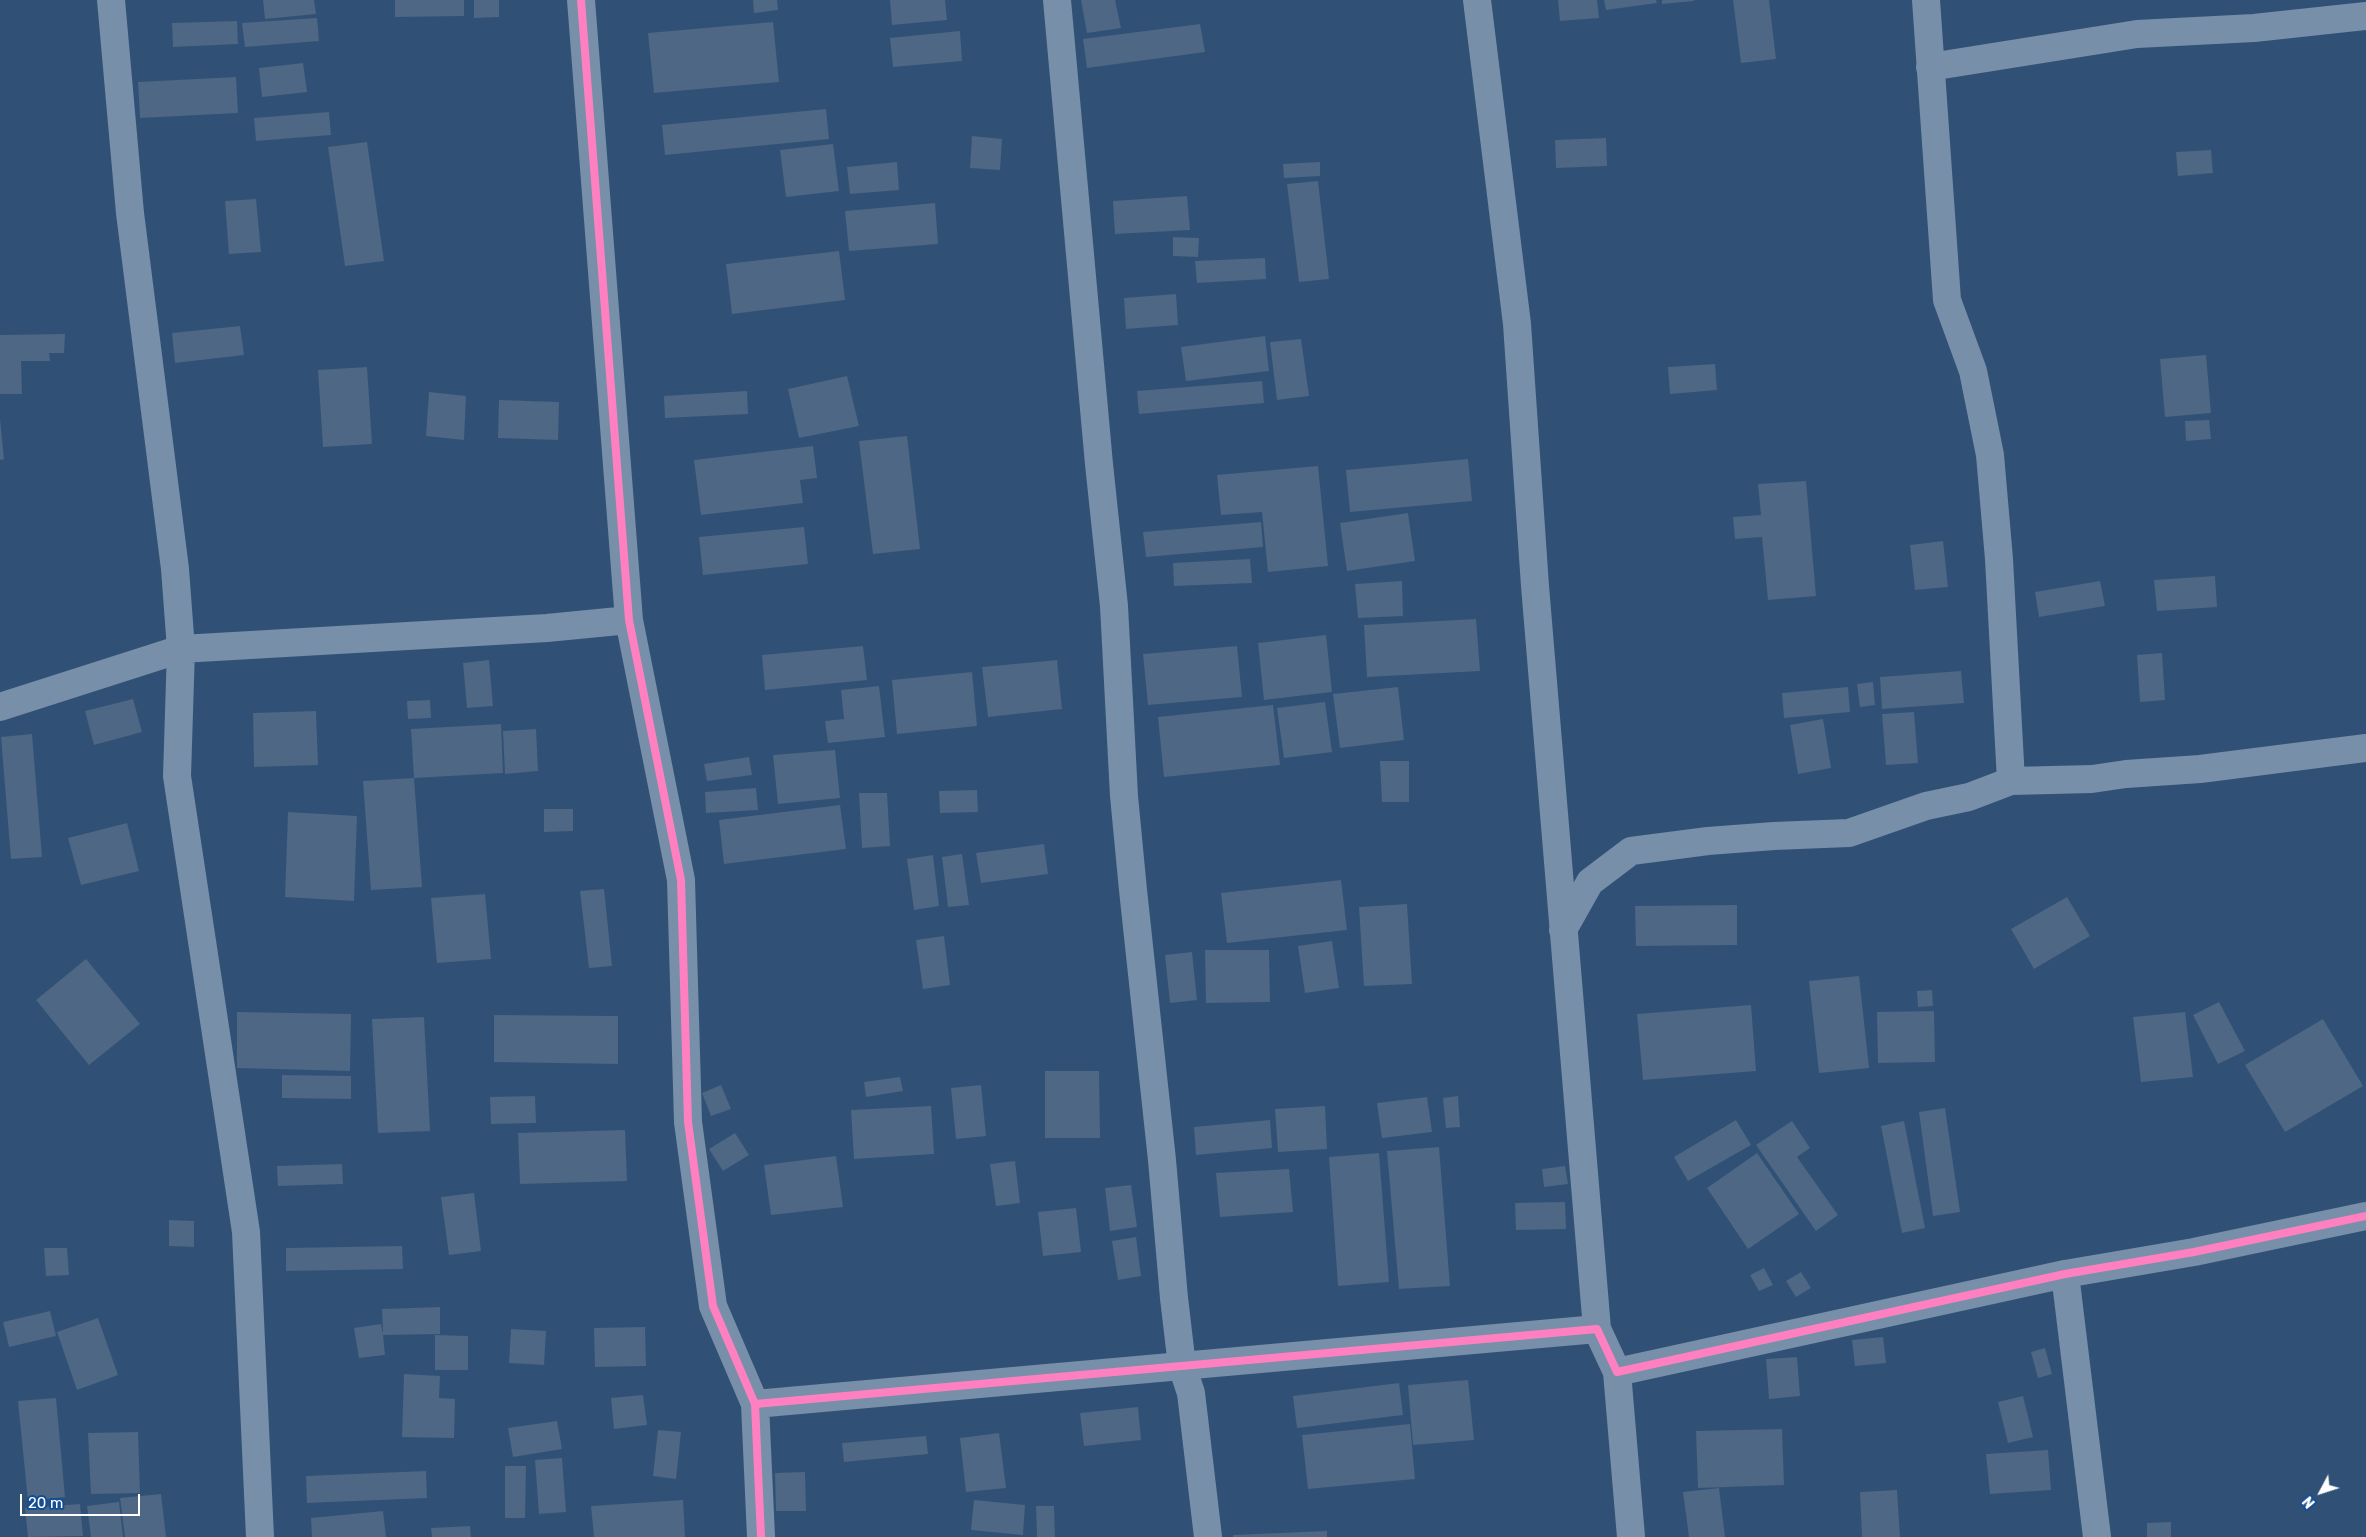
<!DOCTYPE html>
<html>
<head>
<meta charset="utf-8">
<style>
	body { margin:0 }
	#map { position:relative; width:2366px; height:1537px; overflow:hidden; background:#305075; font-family:Rubik,sans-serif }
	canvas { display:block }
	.north { position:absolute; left:2296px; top:1467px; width:50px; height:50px; -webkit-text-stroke:4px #134e92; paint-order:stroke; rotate:230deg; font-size:14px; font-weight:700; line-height:20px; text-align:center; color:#fff }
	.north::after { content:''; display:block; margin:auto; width:18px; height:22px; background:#fff; clip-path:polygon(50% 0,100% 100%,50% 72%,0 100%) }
	.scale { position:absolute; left:20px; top:1494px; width:120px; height:22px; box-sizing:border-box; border:2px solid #fff; border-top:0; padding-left:6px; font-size:15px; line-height:18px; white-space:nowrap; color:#fff; -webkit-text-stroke:4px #134e92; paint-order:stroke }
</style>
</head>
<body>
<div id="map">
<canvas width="2366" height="1537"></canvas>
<div class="north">N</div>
<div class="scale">20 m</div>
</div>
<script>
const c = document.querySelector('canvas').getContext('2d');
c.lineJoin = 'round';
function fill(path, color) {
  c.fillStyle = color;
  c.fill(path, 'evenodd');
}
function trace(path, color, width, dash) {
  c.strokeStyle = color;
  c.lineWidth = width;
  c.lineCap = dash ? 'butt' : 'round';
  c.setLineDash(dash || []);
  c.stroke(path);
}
fill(new Path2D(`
	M263,0h51l2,14 -51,5z
	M395,0h69v16l-69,1z
	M474,0h25v17l-25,1z
	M753,0h24l1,10 -24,3z
	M890,0h55l2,20 -55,5z
	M1081,0h34l6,28 -34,5z
	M1558,0h39l2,18 -39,3z
	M1604,0h52l1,3 -51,7z
	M1662,0h32v1l-32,3z
	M1733,0h36l7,59 -35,4z
	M317,18l2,23 -74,6 -3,-24z
	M237,21l1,23 -65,3 -1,-24z
	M773,22l6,60 -125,11 -6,-60z
	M1200,24l5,28 -118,16 -4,-29z
	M960,31l2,30 -69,6 -3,-29z
	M303,63l4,29 -45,5 -3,-29z
	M236,77l2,36 -98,5 -2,-36z
	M826,109l3,30 -164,16 -3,-30z
	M329,112l2,23 -75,6 -2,-23z
	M972,136l30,3 -2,31 -30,-2z
	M1606,138l1,28 -51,2 -1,-28z
	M367,142l17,119 -39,5 -17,-119z
	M833,144l6,47 -53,6 -6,-47z
	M2211,150l2,23 -35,3 -2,-24z
	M897,162l2,28 -49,4 -3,-27z
	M1320,162v14l-36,2 -1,-14z
	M1318,181l11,98 -30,3 -12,-98z
	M1187,196l3,34 -75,4 -2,-33z
	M256,199l5,53 -32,2 -4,-53z
	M935,203l3,41 -89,7 -4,-40z
	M1173,237l26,1 -1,19 -25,-1z
	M839,251l6,49 -113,14 -6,-50z
	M1265,258l1,21 -69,4 -2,-22z
	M1176,294l2,31 -52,4 -2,-31z
	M240,326l4,29 -69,8 -3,-30z
	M65,334l-1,19h-15l1,8h-29l1,33h-22v-59z
	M1265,336l4,35 -83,10 -5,-34z
	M1301,339l8,57 -32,4 -7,-58z
	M2206,355l5,58 -46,4 -5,-58z
	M1715,364l2,26 -47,4 -2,-27z
	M367,367l5,77 -49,3 -5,-77z
	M847,376l12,50 -60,12 -11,-49z
	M1262,381l2,22 -125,11 -2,-23z
	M747,391l1,23 -83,4 -1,-22z
	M429,392l37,4 -2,44 -38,-4z
	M499,400l60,2 -1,38 -60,-2z
	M0,419l4,40 -4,1z
	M2209,420l2,19 -25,2 -1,-20z
	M907,436l13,113 -47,5 -14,-113z
	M813,446l4,32 -17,2 3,23 -102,12 -7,-55z
	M1468,459l4,42 -122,11 -4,-42z
	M1318,466l10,100 -60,6 -6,-60 -41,3 -4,-40z
	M1806,481l10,115 -48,4 -6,-63 -27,2 -2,-22 28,-2 -3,-31z
	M1408,513l7,48 -68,10 -7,-48z
	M1261,522l2,25 -117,10 -3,-25z
	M804,527l4,37 -105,11 -4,-38z
	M1943,541l5,46 -33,3 -5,-45z
	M1250,559l2,24 -78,3 -1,-23z
	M2215,576l2,31 -60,4 -3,-31z
	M1402,581l1,35 -45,2 -3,-34z
	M2100,581l5,25 -66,11 -4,-25z
	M1476,619l4,52 -113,6 -3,-52z
	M1326,635l6,57 -68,8 -6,-57z
	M863,646l4,34 -102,10 -3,-35z
	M1237,646l5,51 -94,8 -5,-51z
	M2162,653l3,47 -25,2 -3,-47z
	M489,660l4,46 -26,2 -4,-45z
	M1057,660l5,49 -74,8 -6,-50z
	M1961,671l3,32 -82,6 -2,-32z
	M972,672l5,54 -80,8 -5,-54z
	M1873,682l2,23 -15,2 -3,-23z
	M879,686l6,51 -57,6 -3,-22 19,-2 -3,-29z
	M1398,687l6,53 -64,8 -7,-54z
	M1848,687l2,25 -66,6 -2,-25z
	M133,699l9,33 -48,13 -9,-34z
	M430,700l1,18 -23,1 -1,-18z
	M1325,702l7,50 -48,6 -7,-50z
	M1273,705l7,60 -116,12 -6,-60z
	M316,711l2,54 -64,2 -1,-54z
	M1914,712l4,51 -32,2 -4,-51z
	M1823,719l8,49 -33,6 -8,-49z
	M501,724l2,49 -89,5 -3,-49z
	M536,729l2,42 -33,3 -2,-43z
	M32,734l10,123 -31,2 -10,-122z
	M835,750l5,48 -62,6 -5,-49z
	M749,757l3,18 -45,6 -3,-17z
	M1380,761h29v41h-27z
	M414,778l8,109 -51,3 -8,-109z
	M756,788l2,22 -52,3 -1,-21z
	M977,790l1,22 -38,1 -1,-22z
	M859,793h28l3,53 -28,2z
	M840,805l6,44 -122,15 -5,-44z
	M544,809h29v22l-29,1z
	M288,812l69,4 -3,85 -69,-4z
	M127,823l12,48 -58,14 -13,-47z
	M1044,844l4,30 -67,9 -5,-30z
	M962,854l7,51 -21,2 -6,-50z
	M933,855l6,51 -25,4 -7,-51z
	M1341,880l6,50 -120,13 -6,-50z
	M604,889l8,77 -23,2 -9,-77z
	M485,894l6,65 -54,4 -6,-65z
	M2067,897l23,39 -56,33 -23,-40z
	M1407,904l5,80 -48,2 -5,-79z
	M1737,905v40l-101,1 -1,-40z
	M944,936l6,49 -27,4 -7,-49z
	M1332,941l7,47 -34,5 -7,-47z
	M1205,950h64l1,52 -64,1z
	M1192,952l5,48 -27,3 -5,-48z
	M86,959l54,65 -51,41 -53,-65z
	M1859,976l10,92 -50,5 -10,-92z
	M1932,990l1,16 -15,1 -1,-16z
	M2219,1002l26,49 -27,13 -25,-49z
	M1751,1005l5,66 -113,9 -6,-66z
	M1934,1011l1,51 -57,1 -1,-51z
	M237,1012l114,2 -1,57 -113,-3z
	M2185,1012l8,65 -52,5 -8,-65z
	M494,1015l124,1v48l-124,-2z
	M424,1017l6,114 -52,2 -6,-114z
	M2323,1019l40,67 -78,46 -40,-67z
	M1045,1071h54l1,67h-55z
	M282,1075l69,1v23l-69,-1z
	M900,1077l3,14 -37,6 -2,-15z
	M721,1085l10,24 -20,7 -9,-23z
	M981,1085l5,51 -30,3 -5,-51z
	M535,1096l1,27 -45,1 -1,-27z
	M1458,1096l2,31 -14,1 -3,-30z
	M1427,1097l5,35 -50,6 -5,-35z
	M931,1106l3,48 -80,5 -3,-49z
	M1325,1106l2,43 -49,3 -3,-43z
	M1945,1108l15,104 -27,4 -14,-104z
	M1270,1120l2,28 -76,7 -2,-28z
	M1736,1120l15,25 -63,36 -14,-24z
	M1792,1121l18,27 -13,9 41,58 -22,16 -60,-86z
	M1904,1121l21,107 -23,5 -21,-107z
	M625,1130l2,51 -107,3 -2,-51z
	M735,1133l14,22 -26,16 -14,-22z
	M1439,1147l11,139 -51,3 -12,-138z
	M1379,1153l10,129 -51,4 -9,-129z
	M1757,1153l42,61 -51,35 -41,-61z
	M836,1156l7,51 -72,8 -7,-50z
	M1015,1161l5,42 -24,3 -6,-42z
	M342,1164l1,20 -65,2 -1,-20z
	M1565,1166l3,18 -24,3 -2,-18z
	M1289,1169l4,43 -73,5 -4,-44z
	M1131,1185l6,42 -27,4 -5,-43z
	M474,1193l7,58 -32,4 -8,-58z
	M1565,1202l1,27 -50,1 -1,-27z
	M1076,1208l5,44 -38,4 -5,-44z
	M169,1220l25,1v26l-25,-1z
	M1136,1237l5,39 -23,4 -6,-39z
	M402,1246l1,23 -117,2v-23z
	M44,1248h23l2,27 -23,1z
	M1764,1268l9,17 -14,6 -9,-16z
	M1801,1272l10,16 -15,9 -10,-16z
	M440,1307v27l-57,1 2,20 -26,3 -5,-30 27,-4 2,11 -1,-26z
	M50,1311l6,25 -47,11 -6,-25z
	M98,1318l20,57 -41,15 -20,-58z
	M645,1327l1,39 -51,1 -1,-39z
	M511,1329l35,2 -2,34 -35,-2z
	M435,1335l33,1v34h-33z
	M1883,1337l3,26 -31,3 -3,-26z
	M2045,1348l7,26 -14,4 -7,-26z
	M1797,1357l3,39 -31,3 -3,-40z
	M404,1374l36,2 -1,22 16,1 -1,39 -52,-1z
	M1468,1380l6,60 -61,5 -5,-60z
	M1399,1383l4,32 -106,13 -4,-32z
	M643,1395l4,30 -33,4 -3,-31z
	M2023,1396l10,41 -25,6 -10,-41z
	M56,1398l9,99 -37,4 -10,-100z
	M1138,1407l3,33 -57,6 -4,-33z
	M557,1421l5,28 -49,8 -5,-29z
	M1410,1424l5,55 -107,10 -6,-54z
	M1782,1429l2,56 -86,3 -2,-57z
	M658,1430l23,2 -5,47 -23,-3z
	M138,1432l2,61 -49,1 -3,-61z
	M999,1433l7,55 -40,4 -6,-54z
	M926,1436l2,18 -84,8 -2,-19z
	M2048,1450l3,40 -61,4 -4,-40z
	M562,1458l4,54 -27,2 -4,-54z
	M505,1466h21l-1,52h-20z
	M426,1471l1,27 -120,5 -1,-27z
	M805,1472l1,39h-30l-1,-38z
	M1719,1488l6,49h-36l-6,-45z
	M1897,1490l3,47h-38l-2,-45z
	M161,1494l5,43h-41l-5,-39z
	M683,1500l2,37h-91l-3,-31z
	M974,1500l51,5 -2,30 -52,-5z
	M119,1502l4,35h-32l-4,-31z
	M80,1504l3,32 -55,1 -3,-29z
	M1036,1506h18l1,31h-18z
	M383,1511l3,26h-74l-1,-19z
	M2171,1522v15h-24v-14z
	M470,1526l1,11h-39l-1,-9z
	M1327,1531v6h-94v-2z`), '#4d6784');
trace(new Path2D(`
	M111,0l19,213 45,356 6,80 -4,127 69,456 14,305
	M581,0l48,620 52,260 7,242 25,184 42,98 6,133
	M1057,0l42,464 15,142 10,190 9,94 29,270 12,138 8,68 9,27 17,144
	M1477,0l40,324 18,262 62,743
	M1926,0l21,300 26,71 17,84 9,104 12,222
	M1930,67l207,-33 117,-6 112,-12
	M0,707l181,-58 366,-21 82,-8
	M1563,930l27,-48 41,-31 77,-10 66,-5 75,-3 77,-27 43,-9 42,-16 81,-2 34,-5 74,-5 166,-21
	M2065,1274l32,263
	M1617,1372l14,165
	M755,1404l842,-75 20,43 448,-98 129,-22 172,-36`), '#778fa8', 28);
trace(new Path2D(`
	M581,0l48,620 52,260 7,242 25,184 42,98 6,133
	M755,1404l842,-75 20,43 448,-98 129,-22 172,-36`), '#ff80c0', 8);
</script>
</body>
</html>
